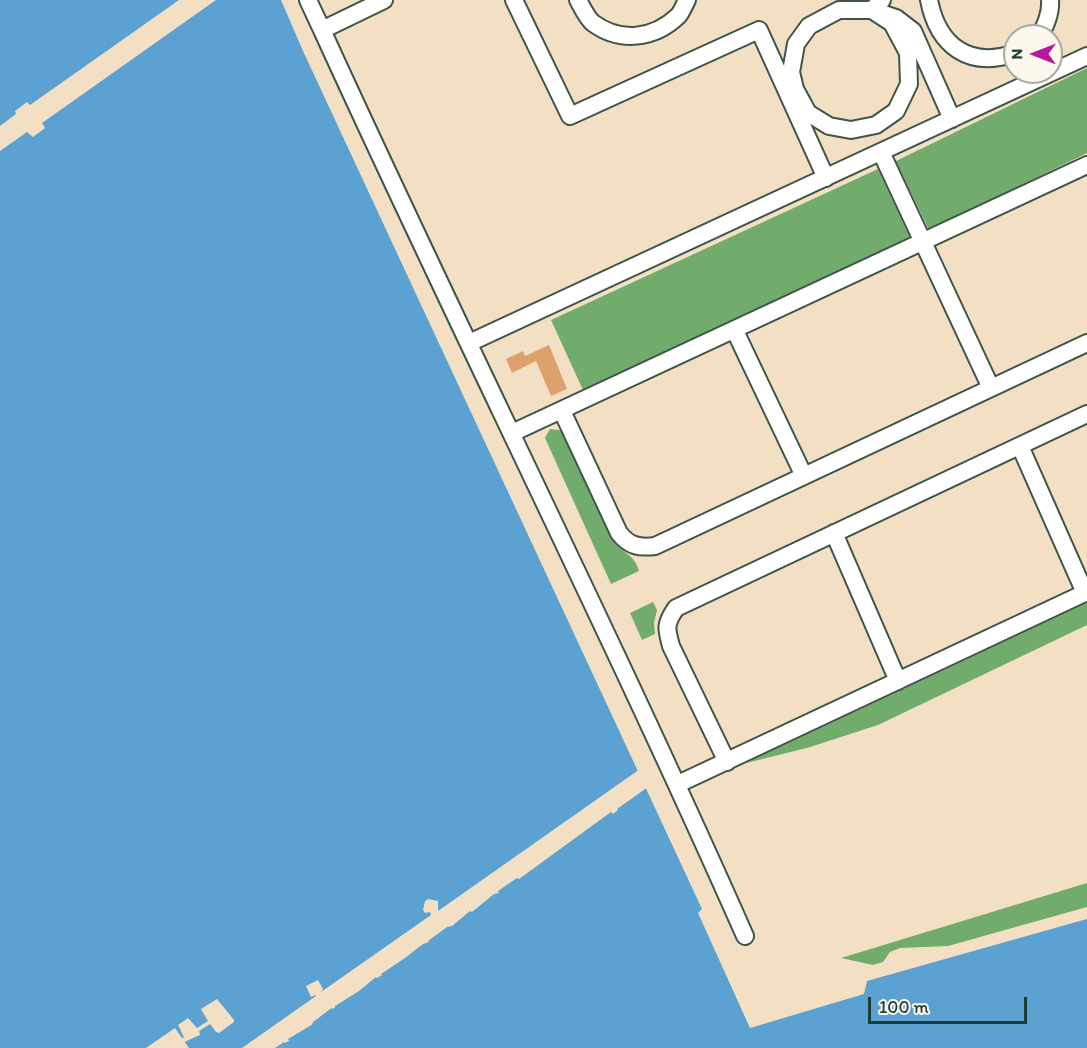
<!DOCTYPE html>
<html>
<head>
<meta charset="utf-8">
<style>
	body { margin:0 }
	#map { position:relative; width:1087px; height:1048px; overflow:hidden; background:#f3e0c4; font-family:Itim,sans-serif }
	canvas { display:block }
	.north { position:absolute; left:1003px; top:24px; width:60px; height:60px; box-sizing:border-box; background:#fbf7ec; border:2px solid #a3ada2; border-radius:50%; rotate:270deg; font-size:16px; font-weight:700; line-height:24px; text-align:center; color:#1f3d34 }
	.north::after { content:''; display:block; margin:auto; width:21px; height:27px; background:#b5179e; clip-path:polygon(50% 0,100% 100%,50% 72%,0 100%) }
	.scale { position:absolute; left:868px; top:997px; width:159px; height:27px; box-sizing:border-box; border:3px solid #1f3d34; border-top:0; padding-left:8px; font-size:18px; line-height:21px; white-space:nowrap; color:#1f3d34; -webkit-text-stroke:4px #fbf7ec; paint-order:stroke }
</style>
</head>
<body>
<div id="map">
<canvas width="1087" height="1048"></canvas>
<div class="north">N</div>
<div class="scale">100 m</div>
</div>
<script>
const c = document.querySelector('canvas').getContext('2d');
c.lineJoin = 'round';
function fill(path, color) {
  c.fillStyle = color;
  c.fill(path, 'evenodd');
}
function trace(path, color, width, dash) {
  c.strokeStyle = color;
  c.lineWidth = width;
  c.lineCap = dash ? 'butt' : 'round';
  c.setLineDash(dash || []);
  c.stroke(path);
}
fill(new Path2D(`
	M1087,68v85l-158,77 -33,-69z
	M878,169l32,69 -327,152 -32,-70z
	M550,429l9,1 8,6 47,104c9,15 20,13 25,31l-28,13 -66,-146z
	M653,602l4,8 -3,13 1,11 -13,6 -12,-27z
	M1087,603v22l-209,100 -71,23 -61,15z
	M1087,883v24l-139,39 -48,2 -10,4 -7,10 -10,3 -32,-7z`), '#71ac6c');
fill(new Path2D(`
	M0,0h281l22,51 399,858 -4,4 52,115 114,-34 3,-13 220,-62v129h-898l-14,-20 -29,20h-146z`), '#5ba1d1');
fill(new Path2D(`
	M179,0h37l-174,123 3,5 -12,9 -6,-5 -27,19v-25l16,-12 -1,-3 12,-9 3,3z
	M640,769l8,18 -31,22 1,1 -5,4 -2,-2 -92,67 -2,-1 -19,13 1,2 -5,1 -22,18 -2,-1 -18,15 -5,1 -19,14 1,1 -6,2 -18,14 -24,16 1,1 -5,3 -1,-1 -17,14 -24,15v2l-5,1 -18,14 1,1 -25,15 1,2 -4,2 -1,-1 -9,6h-33l74,-52 -1,-1 -4,2 -5,-11 12,-6 5,9 -2,3 110,-77 -1,-3 -5,1 -2,-3 2,-9 3,-2 10,2v10z
	M217,999l17,21v2l-15,11 -3,-1 -6,-8 -11,7 1,4 -18,8 -2,-3 4,-3 -6,-12 10,-7 9,10 11,-7 -7,-12z`), '#f3e0c4');
fill(new Path2D(`
	M549,345l18,44 -16,7 -15,-35 -24,12 -6,-14 17,-8 2,5z`), '#dda16b');
const minor = new Path2D(`
	M308,0l14,30
	M384,0l-62,30c138,303 288,601 423,906
	M514,0l56,116 189,-86 67,148
	M578,0c4,7 9,18 15,23 27,20 61,16 85,-7 4,-4 6,-11 9,-16
	M882,0l-10,10 20,13 16,30 1,31 -13,27 -20,14 -25,5 -22,-4 -21,-13 -13,-24 -4,-17 5,-28 13,-18 30,-16h33l24,8 17,13 39,88
	M929,0c9,46 40,69 86,53
	M1038,36c8,-8 13,-25 12,-36
	M881,152l110,236
	M735,331l69,145
	M469,343l618,-287
	M562,411l57,122c10,13 20,15 36,13l432,-203
	M512,433l575,-268
	M1020,446l65,147
	M834,533l64,148
	M727,762l-56,-116c-5,-18 -6,-22 5,-38l411,-194
	M678,784l409,-192`);
trace(minor, '#3f554a', 20);
trace(minor, '#fff', 16);
</script>
</body>
</html>
